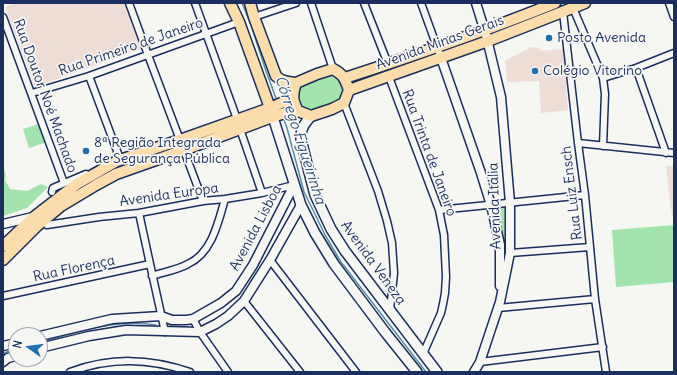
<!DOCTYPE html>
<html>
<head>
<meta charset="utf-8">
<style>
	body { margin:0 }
	#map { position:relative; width:677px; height:375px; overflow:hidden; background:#f6f6f2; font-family:Delius,sans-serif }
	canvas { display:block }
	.frame { position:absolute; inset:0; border:4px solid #1b2f5e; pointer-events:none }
	.north { position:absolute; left:8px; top:327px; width:40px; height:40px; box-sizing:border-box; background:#f6f6f2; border:1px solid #9ea6b7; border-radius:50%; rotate:284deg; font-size:11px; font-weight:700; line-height:16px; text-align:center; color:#1b2f5e }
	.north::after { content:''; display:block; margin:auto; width:14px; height:18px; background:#1f6fb2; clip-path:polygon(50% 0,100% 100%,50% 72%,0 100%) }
</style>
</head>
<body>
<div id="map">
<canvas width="677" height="375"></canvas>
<div class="frame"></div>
<div class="north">N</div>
</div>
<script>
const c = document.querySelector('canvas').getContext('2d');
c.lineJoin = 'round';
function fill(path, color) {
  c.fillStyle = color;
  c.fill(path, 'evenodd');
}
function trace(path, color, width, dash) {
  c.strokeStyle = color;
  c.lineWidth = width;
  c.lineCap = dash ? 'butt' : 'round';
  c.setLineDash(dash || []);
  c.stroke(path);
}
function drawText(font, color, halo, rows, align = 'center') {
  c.font = font + ' Delius,sans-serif';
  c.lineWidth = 3.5;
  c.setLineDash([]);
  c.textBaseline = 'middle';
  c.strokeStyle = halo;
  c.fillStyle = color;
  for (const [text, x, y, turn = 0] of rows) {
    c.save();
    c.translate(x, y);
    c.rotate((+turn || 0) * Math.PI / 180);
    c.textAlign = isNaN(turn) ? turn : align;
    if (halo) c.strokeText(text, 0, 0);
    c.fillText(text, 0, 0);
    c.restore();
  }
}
fill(new Path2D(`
	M15,3h110l16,46 -106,38 -30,-80z
	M531,47l8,1 2,3 22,-2 5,61 -27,3 -2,-32 -32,1 -2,-21z
	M666,166h8v51h-2z`), '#eeddd7');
fill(new Path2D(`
	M564,3h12l-71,27 -153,54 -1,-4 154,-54z
	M330,75c8,1 15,8 14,17 -1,3 -3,7 -4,9l-29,9h-4l-3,-2 -4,-5 -3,-7 3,-11z
	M41,123l6,19 -18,6 -6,-19z
	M3,165l3,10 -1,5 5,9 17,2 14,-7 7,3 -21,21 -24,8z
	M496,208h10l1,1v31l-2,2h-3l-6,-33z
	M674,225v57l-58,5 -4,-57z`), '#a3e4ae');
trace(new Path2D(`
	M242,3l9,22 15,46 11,30
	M283,117l4,11 17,64 10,20 11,23 16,27 85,110
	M40,342c38,-9 76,-24 116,-17
	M3,354l8,-4 5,-2`), '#558ea4', 1.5);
const minor = new Path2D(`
	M129,3l19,52 55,146
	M195,3l42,116
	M311,3l22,66
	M364,3l24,61
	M421,3l20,55
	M669,3l5,14
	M573,8l30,70 2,16 -2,52
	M563,12l15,131 7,52 10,104 11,73
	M3,17l61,166
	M254,17l42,-14
	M636,68l30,85
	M89,76l31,83
	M389,77l50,133 5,25 2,42 -1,16 -2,11 -2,9 -18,41
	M603,78l33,-10 38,-15
	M32,93l57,-17 150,-54
	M344,103l34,88 9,30 5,22 2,30 -4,37
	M240,129l22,64
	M578,143l96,10
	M52,192l1,-4 33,-14
	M439,210l146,-15
	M139,213l11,51 15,68
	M47,225l52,-8 40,-4 64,-12 22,-2 37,-6 32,-8
	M510,253l80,-6
	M270,260l86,112
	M152,276c12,-4 25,-6 36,-12 24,-11 30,-41 37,-65
	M3,296l147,-32
	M244,301l56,71
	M498,308l97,-9
	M193,319l7,13 28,40
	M480,362l123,-15
	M70,372c41,-15 79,-14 120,0`);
const tertiary = new Path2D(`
	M441,58l40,115 10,32 9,40v41
	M3,224l30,-7
	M40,336l72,-17 49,-3 11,4h14l7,-1 28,-16 15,-12 17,-26 41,-80
	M3,346l13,-3
	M40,348l49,-12 37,-6 74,2 16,-8 12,-8 16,-15 26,-41 31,-55
	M3,362l5,-4 8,-2
	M474,372l6,-10 20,-60 10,-49v-50l-9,-106 -15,-62 -10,-32`);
const secondary = new Path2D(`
	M271,111l30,94 14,28 19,31 51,68 32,40
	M311,116c-6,7 -11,13 -10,23l8,33 6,23 16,34 14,22 92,121`);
const primary = new Path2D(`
	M230,3l9,19 31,86
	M250,3l4,14 22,59c6,6 12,6 20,7
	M333,69c11,6 12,10 16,21l-5,13 -12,6 -21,7 -13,-5c-6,-11 -6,-16 -2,-28l21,-9z
	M345,78c70,-23 141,-47 210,-75
	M349,90l139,-49 97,-38
	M3,246l31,-29 27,-21 16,-12 40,-23 63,-21 90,-32 16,-7 6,-6
	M3,260l34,-34 24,-20 35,-21 20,-11 68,-24 88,-33 16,-5 10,-1`);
trace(minor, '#1b2f5e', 9);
trace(tertiary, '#1b2f5e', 11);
trace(secondary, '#1b2f5e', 12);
trace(primary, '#1b2f5e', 13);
trace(minor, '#f6f6f2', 6);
trace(tertiary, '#f6f6f2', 8);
trace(secondary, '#f6f6f2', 9);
trace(primary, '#fbddab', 10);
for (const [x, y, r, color] of [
	[549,38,4,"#1f6fb2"],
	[535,71,4,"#1f6fb2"],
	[86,151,4,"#1f6fb2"]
]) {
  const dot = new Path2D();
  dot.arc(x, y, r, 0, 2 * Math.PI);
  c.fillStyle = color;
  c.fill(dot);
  trace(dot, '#f6f6f2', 1.5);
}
drawText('14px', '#1b2f5e', '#f6f6f2', [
	["Posto Avenida",557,38],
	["Colégio Vitorino",543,71],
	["8ª Região Integrada",94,143],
	["de Segurança Pública",94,159]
], 'left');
drawText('14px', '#1b2f5e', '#f6f6f2', [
	["Avenida Minas Gerais",440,43,-20],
	["Rua Primeiro de Janeiro",131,47,-19],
	["Rua Doutor Noé Machado",45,96,70],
	["Rua Trinta de Janeiro",429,153,70],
	["Rua Luiz Ensch",572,193,-97],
	["Avenida Europa",169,195,-8],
	["Avenida Itália",495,206,-92],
	["Avenida Lisboa",256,228,-62],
	["Avenida Veneza",373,263,54],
	["Rua Florença",74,269,-12]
]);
drawText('italic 15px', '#33567b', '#f6f6f2', [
	["Córrego Figueirinha",300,140,72]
]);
</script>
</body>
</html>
